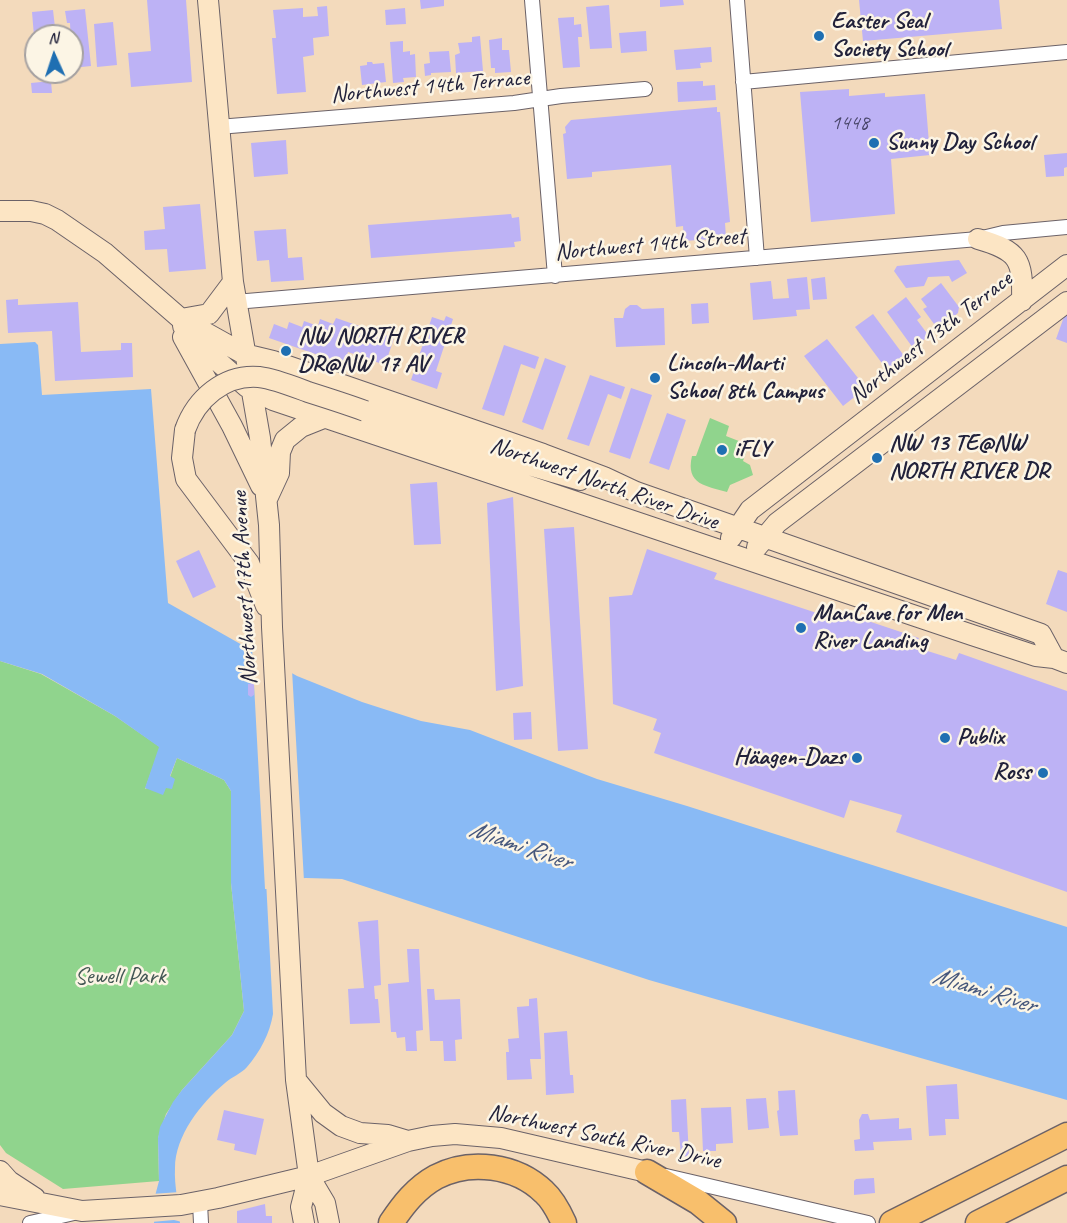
<!DOCTYPE html>
<html>
<head>
<meta charset="utf-8">
<style>
	body { margin:0 }
	#map { position:relative; width:1067px; height:1223px; overflow:hidden; background:#f3dabc; font-family:Caveat,sans-serif }
	canvas { display:block }
	.north { position:absolute; left:24px; top:24px; width:60px; height:60px; box-sizing:border-box; background:#fcf5e5; border:2px solid #a5a1a1; border-radius:50%; rotate:357deg; font-size:16px; font-weight:700; line-height:24px; text-align:center; color:#22223b }
	.north::after { content:''; display:block; margin:auto; width:21px; height:27px; background:#1f6fb2; clip-path:polygon(50% 0,100% 100%,50% 72%,0 100%) }
</style>
</head>
<body>
<div id="map">
<canvas width="1067" height="1223"></canvas>
<div class="north">N</div>
</div>
<script>
const c = document.querySelector('canvas').getContext('2d');
c.lineJoin = 'round';
function fill(path, color) {
  c.fillStyle = color;
  c.fill(path, 'evenodd');
}
function trace(path, color, width, dash) {
  c.strokeStyle = color;
  c.lineWidth = width;
  c.lineCap = dash ? 'butt' : 'round';
  c.setLineDash(dash || []);
  c.stroke(path);
}
function drawText(font, color, halo, rows, align = 'center') {
  c.font = font + ' Caveat,sans-serif';
  c.lineWidth = 5;
  c.setLineDash([]);
  c.textBaseline = 'middle';
  c.strokeStyle = halo;
  c.fillStyle = color;
  for (const [text, x, y, turn = 0] of rows) {
    c.save();
    c.translate(x, y);
    c.rotate((+turn || 0) * Math.PI / 180);
    c.textAlign = isNaN(turn) ? turn : align;
    if (halo) c.strokeText(text, 0, 0);
    c.fillText(text, 0, 0);
    c.restore();
  }
}
fill(new Path2D(`
	M710,418l19,8 -3,10 23,9 -6,16 7,4 3,10 -23,10 -3,7c-20,-6 -42,-7 -35,-36h4z
	M0,661l41,13 74,42 45,31 -15,42 25,-12 7,-19 47,22 7,11v92l13,128 -12,24 -50,55 -16,24 -8,24 1,43 -96,8 -57,-36 -6,-8z`), '#90d48d');
fill(new Path2D(`
	M35,342l3,3 4,50 109,-6 17,214 129,73 65,26 59,19 49,9 127,49 90,27 380,121v173l-418,-120 -307,-101 -36,-1 -40,2 7,134c-3,19 -13,38 -26,53 -6,7 -16,10 -22,16 -24,20 -50,53 -50,85 -1,18 4,37 5,55h-26l1,-27 4,-15 -1,-43 2,-11 13,-25 9,-12 50,-55 12,-24 -13,-128v-92l-7,-11 -47,-22 -7,18 5,3 -3,10 -6,-1 -3,7 -18,-7 14,-41 -44,-31 -73,-42 -42,-13v-317z`), '#89baf5');
fill(new Path2D(`
	M252,647l40,23 12,211 -35,2v6h-4z
	M180,1192l2,30 -8,-2 -23,2 1,-28z`), '#f3dabc');
fill(new Path2D(`
	M147,0h39l6,82 -61,5 -3,-34 23,-2z
	M420,0h24v6l-23,3z
	M660,0h23l1,5 -24,2z
	M859,0h140l3,29 -139,12z
	M609,5l3,43 -22,1 -4,-42z
	M327,6l2,30 -16,2 1,17 -11,2 3,35 -29,2 -5,-56h4l-3,-28 30,-2v9l15,-1 -1,-9z
	M405,8l1,16 -20,1 -1,-15z
	M85,9l6,57 -19,2 -2,-45h-3l-2,-12z
	M53,10l3,26h-22l-2,-24z
	M574,17v8l7,-1 1,13h-4l2,30 -17,1 -5,-50z
	M113,22l4,43 -20,2 -3,-43z
	M646,31l1,20 -26,2 -2,-20z
	M480,36l3,35 -27,2 -1,-18 5,-2 -2,-10 14,-1v-5z
	M502,38v12h7l2,22 -16,1v-5h-4l-2,-28z
	M403,41v11l7,-1v4l5,-1 1,23 -13,1 1,4 -11,1 -3,-41z
	M711,47l1,15 -12,1 1,5 -25,2 -2,-20z
	M449,51l2,21 -20,1v2l-6,1 -1,-12 6,-1 -1,-11z
	M367,62h5l1,2 11,-1 2,19 -24,3 -2,-19 7,-1z
	M51,81l1,12h-20l-1,-10z
	M703,81v5l12,-1 1,15 -38,2 -1,-20z
	M849,89v7l36,-3v4l40,-3 5,61 -39,4 4,55 -84,8 -11,-130z
	M717,107v5h3l10,110 -5,1 1,15 -42,3 -1,-15 -7,1 -5,-62 -79,7v5l-25,2 -4,-45 3,-1 -1,-6 6,-7z
	M286,140l2,34 -34,3 -3,-34z
	M1067,153v14l-3,1v8l-18,1 -2,-22z
	M200,204l6,65 -37,3 -2,-23 -22,1 -1,-19 21,-2 -2,-22z
	M511,214l1,4 7,-1 2,24 -7,1 1,5 -144,11 -3,-33z
	M286,229l2,29 14,-1 2,23 -33,2 -2,-22 -12,1 -3,-30z
	M959,260l8,13 -15,9 -3,-6 -21,1 -4,9 -18,2 -12,-17 3,-5z
	M807,277l3,32 -14,1 1,6 -44,4 -3,-37 21,-2 2,18 16,-1 -2,-19z
	M825,277l2,22 -14,1 -2,-21z
	M941,283l18,24 -1,6 -17,14 -4,-5 -3,2 -11,-15 4,-2 -6,-8z
	M906,297l15,20 -4,3 12,16 -16,12 -26,-36z
	M18,299v6l60,-3 3,50 40,-2v-7h11l1,34 -78,4 -3,-50 -44,2 -2,-33z
	M708,303l1,20 -17,1 -1,-20z
	M630,305h7l5,4 22,-1 1,37 -49,2 -2,-29h9l2,-9z
	M873,314l32,43 -18,13 -32,-43z
	M1065,314l2,1v28l-11,-4z
	M446,316l7,3 -17,52 6,2 -5,16 -26,-9 21,-63 12,4z
	M336,318l58,20 -9,27 -37,-13 -4,12 -75,-26 5,-14 13,5 2,-7 13,5 2,-6 14,5 2,-7 13,5z
	M827,339l39,49 -23,18 -39,-50z
	M504,345l35,12 -4,12 -14,-5 -17,52 -22,-7z
	M545,358l21,8 -23,64 -21,-8z
	M590,375l35,12 -4,12 -13,-5 -19,52 -22,-7z
	M631,388l21,7 -22,64 -21,-7z
	M667,413l19,7 -17,50 -20,-7z
	M437,482l4,62 -27,1 -4,-61z
	M513,497l10,189 -27,5 -9,-188z
	M574,527l14,222 -30,2 -14,-222z
	M647,549l70,24 -3,6 15,5 112,37 3,-8 75,25 -4,9 41,13 3,-7 108,38v201l-171,-60 6,-17 -52,-15 -6,18 -190,-65 7,-20 -8,-3 4,-11 -44,-15 -4,-107 23,-2z
	M199,550l17,37 -23,11 -17,-37z
	M1058,570l9,3v39l-21,-8z
	M254,683v12l-3,2 -3,-2v-11z
	M531,712l1,27 -18,1 -1,-27z
	M378,920l3,65 -7,1 1,13h3l2,24 -30,1 -2,-35 16,-1 -6,-66z
	M407,949h12l4,81 -7,1 1,20h-11l-1,-14 -8,1 -1,-6h-5l-3,-48 21,-2z
	M427,989h7l1,11 25,-1 2,40 -7,1 1,21h-12l-1,-20h-13z
	M537,998l4,61h-11l2,20 -25,1 -1,-28h3l-1,-13 11,-1 -2,-31 12,-1v-7z
	M567,1031l3,44h3l1,18 -28,2 -2,-62z
	M957,1084l2,35h-14l1,16 -17,1 -3,-50z
	M795,1090l3,45 -18,1 -3,-25 2,-1 -1,-19z
	M766,1098l3,30 -21,2 -2,-31z
	M686,1099l3,57 -8,1 -2,-25h-7l-1,-32z
	M731,1107l2,36 -17,1v7h-13l-2,-43z
	M224,1110l40,9 -8,36 -22,-5 1,-6 -18,-4z
	M862,1114h6l2,6 29,-2v11l12,-1 1,12 -39,2 1,8 -19,1 -1,-11 6,-1 -1,-19z
	M874,1178l1,15 -21,2v-14l2,-2z
	M265,1204l1,12h6v7h-35v-12z`), '#bdb2f5');
const street = new Path2D(`
	M532,0l23,276
	M737,0l20,258
	M743,82l324,-30
	M218,127l296,-24 47,-7 84,-7
	M235,302l743,-63 25,-6 64,-6
	M666,1176l202,47
	M200,1203l1,20
	M30,1223l44,-10`);
const secondary = new Path2D(`
	M208,0l25,282 27,156 9,87 3,102 24,453 13,96 16,27 4,20
	M0,211h31l14,3 12,6 48,33 76,66 63,35 29,7 270,93 61,23 32,15 405,142 13,24
	M978,239c41,12 45,20 44,62
	M181,319l28,-5 24,-32
	M183,326l22,24 42,37 26,13 699,235 64,21 18,2 13,5
	M183,337l49,89 29,60
	M365,411l136,46 79,23
	M185,430l-3,28 4,21 63,84 17,43
	M267,499l12,-26 1,-21 5,-12 16,-13 25,-10
	M731,538l19,-28 317,-245
	M757,547l20,-24 290,-221
	M296,1080l27,33 18,13 19,7 28,2 20,6
	M0,1171l9,10 26,17
	M0,1195l82,16 99,-6 37,-7 91,-22 99,-35 24,-5 23,-2 46,4 146,34
	M304,1223l-3,-16 8,-31`);
const highway = new Path2D(`
	M647,1172l51,30 26,21
	M391,1223c12,-18 25,-35 45,-46 34,-18 80,-12 108,15 9,8 15,20 20,31
	M892,1223l175,-88
	M978,1223l89,-45`);
trace(street, '#6b6268', 16);
trace(secondary, '#6b6268', 22);
trace(highway, '#6b6268', 27);
trace(street, '#fff', 14);
trace(secondary, '#fce5c4', 20);
trace(highway, '#f8bf6c', 24);
const secondaryBridge = new Path2D(`
	M185,430c11,-31 39,-56 74,-53 16,2 33,9 49,15 19,6 38,12 57,19`);
trace(secondaryBridge, '#6b6268', 22, []);
trace(secondaryBridge, '#fce5c4', 20);
for (const [x, y, r, color] of [
	[819,36,6,"#1f6fb2"],
	[874,143,6,"#1f6fb2"],
	[286,351,6,"#1f6fb2"],
	[655,378,6,"#1f6fb2"],
	[722,450,6,"#1f6fb2"],
	[877,458,6,"#1f6fb2"],
	[801,628,6,"#1f6fb2"],
	[945,738,6,"#1f6fb2"],
	[857,758,6,"#1f6fb2"],
	[1043,773,6,"#1f6fb2"]
]) {
  const dot = new Path2D();
  dot.arc(x, y, r, 0, 2 * Math.PI);
  c.fillStyle = color;
  c.fill(dot);
  trace(dot, '#fcf5e5', 2);
}
drawText('21px', '#49466a', null, [
	["1448",850,123]
]);
drawText('bold 24px', '#22223b', '#fcf5e5', [
	["Easter Seal",831,22],
	["Society School",831,50],
	["Sunny Day School",886,143],
	["NW NORTH RIVER",298,337],
	["DR@NW 17 AV",298,365],
	["Lincoln-Marti",667,364],
	["School 8th Campus",667,392],
	["NW 13 TE@NW",889,444],
	["NORTH RIVER DR",889,472],
	["iFLY",734,450],
	["ManCave for Men",813,614],
	["River Landing",813,642],
	["Publix",957,738],
	["Häagen-Dazs",845,758,"right"],
	["Ross",1031,773,"right"]
], 'left');
drawText('24px', '#22223b', '#fcf5e5', [
	["Northwest 14th Terrace",430,87,-5],
	["Northwest 14th Street",650,245,-5],
	["Northwest 13th Terrace",931,338,-38],
	["Northwest North River Drive",604,484,19],
	["Northwest 17th Avenue",245,588,-93],
	["Northwest South River Drive",604,1137,12]
]);
drawText('24px', '#435754', '#fcf5e5', [
	["Sewell Park",120,977]
]);
drawText('italic 26px', '#46577c', '#fcf5e5', [
	["Miami River",520,846,19],
	["Miami River",984,991,17]
]);
</script>
</body>
</html>
